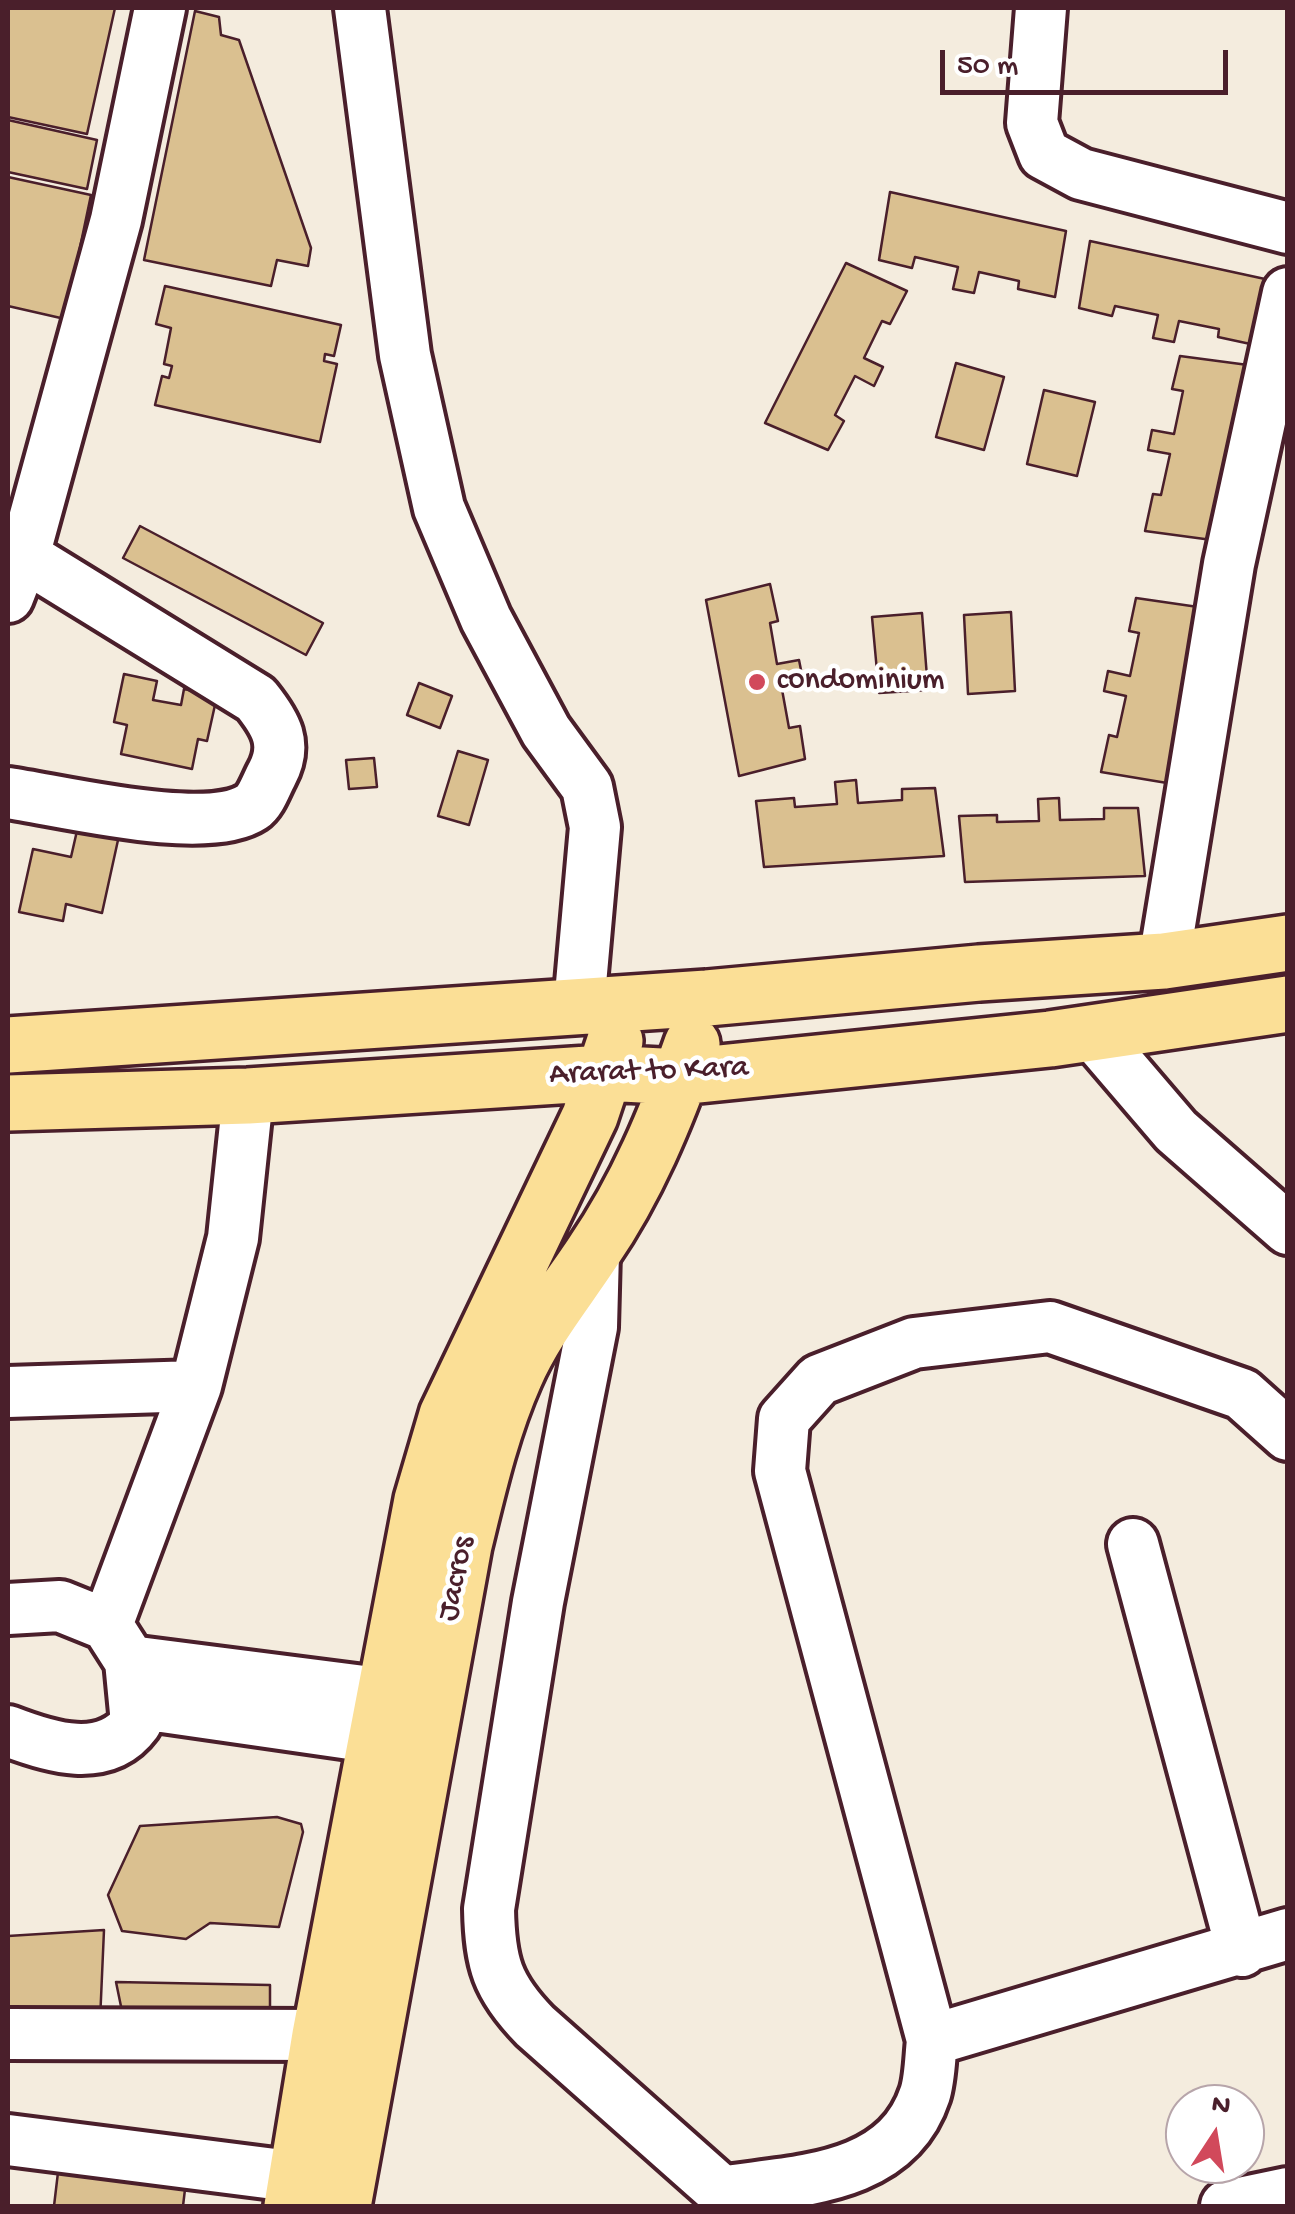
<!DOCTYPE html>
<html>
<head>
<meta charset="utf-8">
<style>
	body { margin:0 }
	#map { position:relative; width:1295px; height:2214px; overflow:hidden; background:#f4ecde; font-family:"Gochi Hand",sans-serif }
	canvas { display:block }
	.frame { position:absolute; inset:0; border:10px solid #4a1f2b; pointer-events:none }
	.north { position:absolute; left:1165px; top:2084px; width:100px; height:100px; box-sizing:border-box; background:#fff; border:2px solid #b7a5aa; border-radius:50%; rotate:12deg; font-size:28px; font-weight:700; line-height:40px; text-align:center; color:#4a1f2b }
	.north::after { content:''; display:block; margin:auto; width:35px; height:45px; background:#d1495b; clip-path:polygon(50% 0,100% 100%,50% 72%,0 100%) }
	.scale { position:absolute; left:940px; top:50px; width:288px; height:45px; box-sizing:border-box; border:5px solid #4a1f2b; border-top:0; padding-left:12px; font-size:30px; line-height:35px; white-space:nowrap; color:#4a1f2b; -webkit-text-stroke:8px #fff; paint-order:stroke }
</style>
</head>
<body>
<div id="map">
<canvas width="1295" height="2214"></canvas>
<div class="frame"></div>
<div class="north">N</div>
<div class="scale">50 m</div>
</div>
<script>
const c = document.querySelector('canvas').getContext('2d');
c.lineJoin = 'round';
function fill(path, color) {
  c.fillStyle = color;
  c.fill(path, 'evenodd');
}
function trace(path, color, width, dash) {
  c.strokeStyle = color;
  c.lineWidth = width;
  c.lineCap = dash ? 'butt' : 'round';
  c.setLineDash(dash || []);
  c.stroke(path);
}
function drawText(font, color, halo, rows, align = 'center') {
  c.font = font + ' "Gochi Hand",sans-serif';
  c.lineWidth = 9;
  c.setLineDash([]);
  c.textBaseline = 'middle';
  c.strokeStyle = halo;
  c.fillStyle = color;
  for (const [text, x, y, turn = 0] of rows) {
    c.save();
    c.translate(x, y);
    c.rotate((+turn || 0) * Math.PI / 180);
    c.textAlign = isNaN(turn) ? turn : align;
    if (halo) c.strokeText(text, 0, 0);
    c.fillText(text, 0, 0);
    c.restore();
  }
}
const building = new Path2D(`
	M8,8h107l-28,126 -79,-17z
	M195,11l24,6 2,18 18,5 72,208 -3,18 -31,-6 -6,26 -127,-26z
	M8,120l89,20 -10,49 -79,-17z
	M8,177l83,18 -26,124 -57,-13z
	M890,192l176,39 -11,66 -37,-8 1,-8 -40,-9 -5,21 -21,-4 5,-22 -43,-10 -3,11 -33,-8z
	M1090,241l175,38 -10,66 -37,-8 1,-8 -40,-8 -5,21 -21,-4 5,-23 -43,-9 -3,10 -33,-8z
	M846,263l61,28 -17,33 -8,-3 -18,37 19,9 -9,19 -19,-10 -20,39 9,6 -16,29 -63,-27z
	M165,286l176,39 -7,31 -9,-2 -1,7 13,3 -17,78 -165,-37 7,-29 7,2 3,-12 -8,-2 7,-36 -15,-4z
	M1180,356l68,9 -36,175 -67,-9 8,-37 8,1 9,-41 -22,-4 4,-20 22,4 9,-43 -11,-2z
	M956,363l48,14 -20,73 -48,-13z
	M1044,390l51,12 -18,74 -50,-12z
	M140,526l183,97 -17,32 -183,-97z
	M770,584l8,37 -8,2 7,41 22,-4 4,20 -22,4 8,44 11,-2 5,33 -66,17 -33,-176z
	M1136,598l69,10 -38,175 -66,-11 8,-37 8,2 9,-41 -22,-5 4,-20 22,5 9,-43 -10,-2z
	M1011,612l4,79 -47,3 -4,-79z
	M922,613l6,77 -49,3 -7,-76z
	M124,674l33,7 -4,19 28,5 3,-16 33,7 -10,45 -9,-2 -6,30 -71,-15 6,-29 -13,-3z
	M419,683l33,13 -12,32 -33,-13z
	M458,751l30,9 -19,65 -31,-9z
	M374,758l3,29 -28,2 -3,-29z
	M856,780l2,23 44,-3v-11l33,-1 9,68 -180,11 -8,-66 38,-3 1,9 42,-3 -2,-22z
	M1059,798l1,22 44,-1v-11h34l7,68 -180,6 -6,-66 38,-1v7l42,-1 -1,-22z
	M79,822l41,9 -18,82 -36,-9 -3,17 -44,-9 14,-63 38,8z
	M277,1817l24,7 2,8 -24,95 -69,-4 -24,16 -64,-8 -14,-36 32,-69z
	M104,1930l-4,91h-92v-85z
	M116,1982l154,3v40l-146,-4z
	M59,2164l127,17 -3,25h-129z`);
fill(building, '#dac090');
trace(building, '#4a1f2b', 2.5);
const minor = new Path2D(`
	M360,8l45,347 34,153 47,111 60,112 41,56 8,40 -16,179
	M1041,8l-9,115 12,31 37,20 207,54
	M8,597l16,-41 92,-336 44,-212
	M8,793c55,8 199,44 244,14 9,-6 14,-22 20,-33 16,-30 4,-50 -16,-75l-232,-143
	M1164,961l65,-397 59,-271
	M1093,1034l83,97 112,98
	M594,1252l-2,75 -54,275 -49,307c1,54 8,78 46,117l203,180
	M8,1392l188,-6 37,-148 15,-142
	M1133,1544l109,407
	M8,1609l52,-3 47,19
	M130,1661l257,33
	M135,1703l243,35
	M8,1731c41,16 97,34 128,-8l-6,-62 -23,-36 89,-239
	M8,2034l312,1
	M932,2040l356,-106
	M8,2140l290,37
	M720,2192c75,-12 176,-10 205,-98 5,-16 5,-36 7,-54l-152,-569 4,-52 35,-39 95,-37 136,-16 192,67 46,41
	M1226,2206l62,-13`);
const major = new Path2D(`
	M8,1045l699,-47 272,-25 185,-12 124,-18
	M8,1103l240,-7 356,-23 76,4 370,-38 238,-35
	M292,2206l28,-171 102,-535 25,-85 143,-299 25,-75
	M343,2206l121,-661c14,-57 27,-115 51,-169 20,-46 51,-83 78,-124 44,-64 73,-134 99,-208`);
trace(minor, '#4a1f2b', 58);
trace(major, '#4a1f2b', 62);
trace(minor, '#fff', 50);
trace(major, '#fbdf96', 55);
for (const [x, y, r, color] of [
	[757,682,10,"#d1495b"]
]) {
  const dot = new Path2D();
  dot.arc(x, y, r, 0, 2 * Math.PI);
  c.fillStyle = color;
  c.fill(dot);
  trace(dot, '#fff', 4);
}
drawText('32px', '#4a1f2b', '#fff', [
	["condominium",777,682]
], 'left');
drawText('32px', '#4a1f2b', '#fff', [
	["Ararat to Kara",649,1073,-2],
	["Jacros",458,1579,-79]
]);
</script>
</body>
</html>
